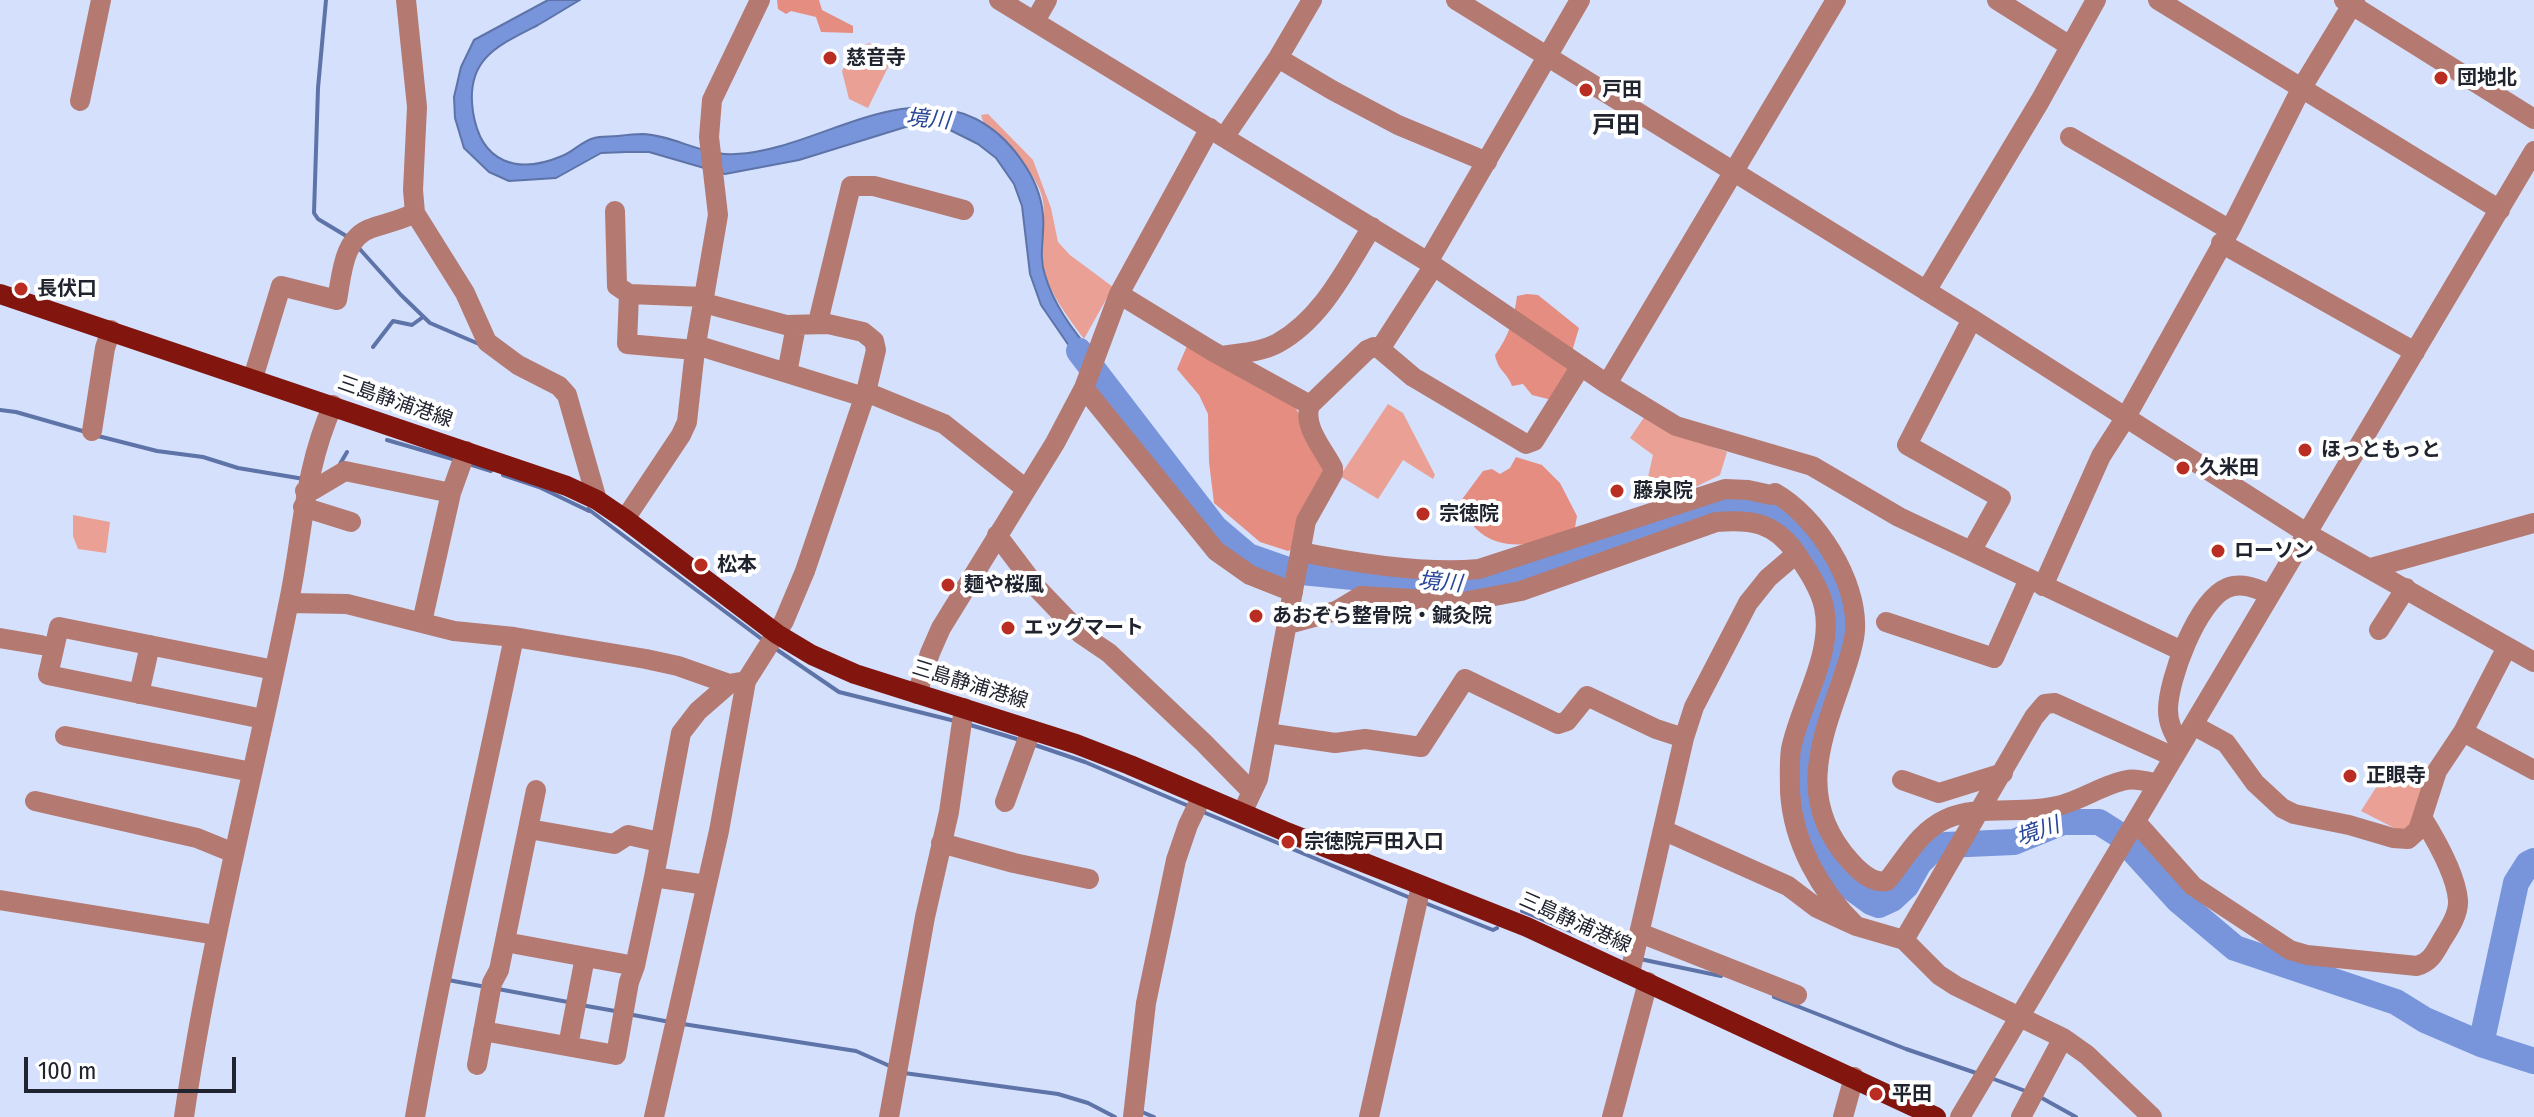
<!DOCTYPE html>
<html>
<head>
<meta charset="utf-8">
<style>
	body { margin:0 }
	#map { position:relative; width:2534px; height:1117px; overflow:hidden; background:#d4e0fc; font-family:"Fira Sans Condensed",sans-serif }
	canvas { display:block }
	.scale { position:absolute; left:24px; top:1057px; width:212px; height:36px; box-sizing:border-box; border:4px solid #20242f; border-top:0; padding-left:10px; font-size:24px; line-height:28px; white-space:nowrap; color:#20242f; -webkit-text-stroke:6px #fff; paint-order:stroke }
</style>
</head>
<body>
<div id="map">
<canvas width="2534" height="1117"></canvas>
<div class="scale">100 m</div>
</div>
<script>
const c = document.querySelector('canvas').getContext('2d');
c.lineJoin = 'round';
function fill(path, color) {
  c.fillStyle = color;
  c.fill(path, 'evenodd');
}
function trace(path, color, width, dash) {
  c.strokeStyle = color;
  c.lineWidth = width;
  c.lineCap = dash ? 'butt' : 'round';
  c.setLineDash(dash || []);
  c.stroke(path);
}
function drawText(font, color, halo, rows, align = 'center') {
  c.font = font + ' "Fira Sans Condensed","Noto Sans JP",sans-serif';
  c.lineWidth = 8;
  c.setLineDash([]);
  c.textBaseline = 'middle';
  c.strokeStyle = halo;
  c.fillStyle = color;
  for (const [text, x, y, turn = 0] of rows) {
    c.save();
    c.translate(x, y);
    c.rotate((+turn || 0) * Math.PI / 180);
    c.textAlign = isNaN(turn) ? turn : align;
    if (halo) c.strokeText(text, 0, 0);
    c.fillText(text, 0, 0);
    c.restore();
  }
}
fill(new Path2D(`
	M869,43l24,14 -25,51 -19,-9 -7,-28 10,-18 5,2 5,-8z
	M988,114l45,46 18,48 7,34 12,13 43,32 -29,52c-16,-22 -37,-48 -41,-75 -5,-27 8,-52 -5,-78 -5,-10 -13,-22 -21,-31 -11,-13 -32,-22 -36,-40z
	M1388,404l15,9 32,62 -2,4 -30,-19 -25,39 -38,-23z
	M1645,416l18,13 64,23 -7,23 -35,17 -37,-15 5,-22 -23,-17z
	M73,515l37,7 -4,31 -28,-4 -5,-13z
	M2393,761l37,23 -22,44 -6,4 -41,-21z`), '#eaa094');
fill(new Path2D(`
	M777,0h42l3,10 31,16v7l-32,-1 -5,-15 -25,-6 -5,3 -8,-5z
	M1527,294l11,1 41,33 -6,20 1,19 -22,33 -20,-5 -9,-11 -11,2c-5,-14 -14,-15 -17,-31 14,-19 19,-36 22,-59z
	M1190,339l103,64 34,63 -32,82 -7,3 -28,-9 -46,-39 -5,-41 -1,-48 -9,-19 -22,-26z
	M1516,457l26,8 18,18 17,33 -3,17c-46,15 -94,24 -114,-31l23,-31 9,-2 8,5 10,-6z`), '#e58d80');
const water = new Path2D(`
	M548,0h32c-14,8 -28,17 -42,25 -41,21 -73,34 -65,87 8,51 44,63 89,44 11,-4 20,-15 32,-18 7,-2 16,-1 24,-2 8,-1 16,-2 24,-2 31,1 61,22 94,20 79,-4 161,-74 240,-35 33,17 64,58 67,96 2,21 -5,40 2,60 9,31 30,59 51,82l-7,18 -48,-70 -11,-31 -8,-68 -8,-22 -18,-26 -18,-14 -30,-15 -36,-4 -113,35 -74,14 -76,-22h-23l-25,1 -45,25 -47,3 -20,-9 -25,-24 -9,-30 -1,-21 7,-30 13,-27z`);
fill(water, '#7895db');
trace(water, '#5e73a7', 2);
trace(new Path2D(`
	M326,0l-8,88 -4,125 4,6 30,18
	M357,246l44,49 29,28 49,21
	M373,347l20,-26 19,4 11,-8
	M0,410l16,2 70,20
	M98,436l59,15 46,6 35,11 66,11
	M387,440l69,20
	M340,464l7,-12
	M469,464l22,7
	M503,475l36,12 50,24
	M588,509l175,131
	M773,647l66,45 116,29
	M967,724l53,16
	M1032,744l53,18 106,45
	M1203,812l210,87
	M1425,903l68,27 4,-2
	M1522,911l106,44
	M1640,959l81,17
	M448,980l38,7
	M498,989l70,13
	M1774,997l132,52 73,25
	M581,1005l34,6
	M628,1014l42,8
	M683,1024l173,27 36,16
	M904,1073l154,21 30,9 27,14
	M1991,1078l37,14
	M2040,1097l36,20
	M1142,1112l12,5`), '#5e73a7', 4);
trace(new Path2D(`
	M1079,351l136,177 33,28 43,15 155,15h28l256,-83 20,2 30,12 16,11 21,28 20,37 4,26 -2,22 -27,80 -9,37 -2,35 9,34 12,27 27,32 22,16 8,3 13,-6 14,-13 13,-23 14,-14 12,-4 69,-3 49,-20h36l19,12 60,66 57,48 161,54 29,18 56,24 53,17
	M2481,1044l35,-161 12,-19 6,-3`), '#7895db', 26);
trace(new Path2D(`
	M406,0l11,107 -4,83 2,23 50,80 22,49 31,23 41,21 8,9 30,105
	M999,0l429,262 179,122 69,42 136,40 87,51 283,134
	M1456,0l516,319 336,215 226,128
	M1997,0l73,46
	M2158,0l342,210
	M2344,0l190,119
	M1035,21l12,-21
	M1278,58l54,32 66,35 89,37
	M80,101l21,-101
	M1225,136l53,-78 34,-58
	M2070,137l160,93
	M615,211l2,75 12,8 75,3
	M2221,243l194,109
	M1428,262l152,-262
	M1926,291l114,-190 56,-101
	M629,294l-2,50 68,6
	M1119,294l93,57 98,54
	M818,322l33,-136h23l90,24
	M796,326l-9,47 77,24
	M696,345l91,28
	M1380,349l33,28 113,67 8,-3 47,-75
	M1222,356c18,-3 40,-4 56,-13 45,-25 68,-75 94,-116
	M253,378l28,-92 56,14c5,-26 6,-63 35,-72 15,-5 29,-8 43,-15
	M1607,384l229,-384
	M1084,388l132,163 34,24 43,17
	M866,392l78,32 82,65
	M92,431l13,-83 6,-18
	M305,491l8,-1 32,-19 106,22
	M303,507l48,15
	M625,519l56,-84 6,-13 8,-72 23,-135 -9,-78 3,-37 48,-100
	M997,535l40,53 44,46 28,19 95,90 48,49
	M1972,550l29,-52 -94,-53 65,-126
	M1301,552c54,11 124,22 178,17l246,-80 23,1 23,5 4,-2c41,23 83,88 80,137 -1,18 -9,37 -14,53 -23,65 -43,121 10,179 9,10 22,22 36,19 19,-23 31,-49 59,-62 31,-15 77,-4 111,-13 24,-5 46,-22 70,-26 9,-2 22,2 31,4
	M2371,568l163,-45
	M2043,586l58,-130 25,-39 104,-187 71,-141 54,-89
	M289,603l58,1 107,27 60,6 132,22 32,7 51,18 17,-3
	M422,622l29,-129 15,-42
	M1886,622l108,36 35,-79
	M1288,624l48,-13 25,-15 102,6 58,-11 195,-69c35,-3 58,0 80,31 10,15 24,35 28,54 10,47 -24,97 -33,142 -2,13 -1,30 -1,43 3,51 30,99 66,134
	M2379,630l27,-42
	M0,638l41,7
	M139,694l11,-49
	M917,694l13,-41 11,-25 114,-185 29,-55 35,-94 91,-166
	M263,719l-215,-44 11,-48 215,43
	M2193,725l33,18 29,40 27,25 12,6 55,11 44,13 15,1 10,-9 19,-59 26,-39 44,-85
	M2463,732l71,38
	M1267,733l68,10 30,-4 56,8 44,-68 93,45 9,-3 20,-25 69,33 28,9
	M65,736l187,36
	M2180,745c-6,-11 -12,-21 -12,-35 0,-30 29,-109 59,-122 14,-6 29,0 42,6
	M1902,780l37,13 64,-20
	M35,801l162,37 37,15
	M1005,802l26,-72
	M1242,813l16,-34 48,-258 27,-48v-5c-9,-18 -31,-42 -23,-63l57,-55 7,-3 6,2 53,-82
	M2136,822l57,64 97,64 17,5 110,11c14,-4 18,-14 25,-26 7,-11 17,-26 16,-40 -2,-24 -22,-60 -35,-81
	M529,829l85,15 14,-9 31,7
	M1663,830l125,56 29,22 15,7 24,11 48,14 35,35 17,11 107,52 24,17 65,62
	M941,843l73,20 75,16
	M654,877l27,-144 17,-22 31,-27
	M0,900l216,35
	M1640,933l157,62
	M1904,940l130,-223 11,-13 10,-1 119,54
	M505,942l130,24 19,-89 52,8
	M1630,973l54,-235 10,-31 54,-104 20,-25 28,-24
	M483,1031l133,24 13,-73 6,-16
	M568,1046l17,-89
	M477,1065l15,-82 7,-13 37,-180
	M184,1117c25,-172 70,-341 104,-511 15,-69 15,-135 45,-201
	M415,1117c28,-161 66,-320 99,-480
	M654,1117l65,-286 27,-150 38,-60 21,-50 61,-179 10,-42 -2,-9 -11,-9 -35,-8 -42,1 -82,-22
	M889,1117l36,-200 24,-105 15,-104
	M1133,1117l13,-114 30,-143 12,-35 14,-29
	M1369,1117l52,-231
	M1612,1117l36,-135
	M1843,1117l11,-40
	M1960,1117l574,-966
	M2021,1117l42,-79`), '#b47970', 20);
trace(new Path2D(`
	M0,294l567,192 30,14 28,19 152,115 35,21 43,19 221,70 54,21 154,66 243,96 409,190`), '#82150e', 20);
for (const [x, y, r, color] of [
	[830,58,8,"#ba2d22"],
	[2441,78,8,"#ba2d22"],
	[1586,90,8,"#ba2d22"],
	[21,289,8,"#ba2d22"],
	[2305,450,8,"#ba2d22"],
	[2183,468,8,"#ba2d22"],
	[1617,491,8,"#ba2d22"],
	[1423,514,8,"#ba2d22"],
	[2218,551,8,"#ba2d22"],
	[701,565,8,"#ba2d22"],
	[948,585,8,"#ba2d22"],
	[1256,616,8,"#ba2d22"],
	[1008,628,8,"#ba2d22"],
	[2350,776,8,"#ba2d22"],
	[1288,842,8,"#ba2d22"],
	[1876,1094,8,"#ba2d22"]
]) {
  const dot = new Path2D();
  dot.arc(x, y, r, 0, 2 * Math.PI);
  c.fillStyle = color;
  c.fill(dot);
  trace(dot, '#fff', 3);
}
drawText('bold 20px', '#20242f', '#fff', [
	["慈音寺",846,58],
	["団地北",2457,78],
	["戸田",1602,90],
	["長伏口",37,289],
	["ほっともっと",2321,450],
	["久米田",2199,468],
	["藤泉院",1633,491],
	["宗徳院",1439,514],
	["ローソン",2234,551],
	["松本",717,565],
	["麺や桜風",964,585],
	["あおぞら整骨院・鍼灸院",1272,616],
	["エッグマート",1024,628],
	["正眼寺",2366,776],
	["宗徳院戸田入口",1304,842],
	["平田",1892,1094]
], 'left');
drawText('20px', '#20242f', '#fff', [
	["三島静浦港線",395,402,19],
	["三島静浦港線",970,685,17],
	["三島静浦港線",1575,923,24]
]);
drawText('italic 22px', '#294598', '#fff', [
	["境川",928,120,5],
	["境川",1440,583,5],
	["境川",2038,832,-19]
]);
drawText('bold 24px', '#20242f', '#fff', [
	["戸田",1616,126]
]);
</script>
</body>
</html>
